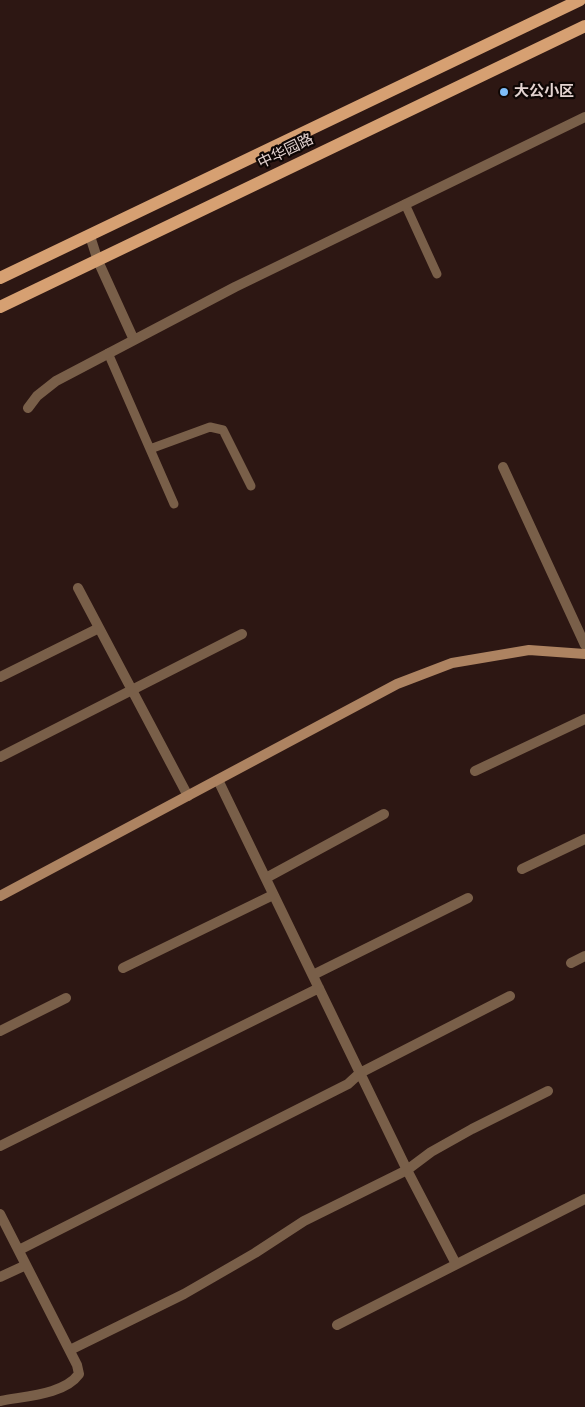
<!DOCTYPE html>
<html>
<head>
<meta charset="utf-8">
<style>
	body { margin:0 }
	canvas { display:block; background:#2d1713 }
</style>
</head>
<body>
<canvas width="585" height="1407"></canvas>
<script>
const c = document.querySelector('canvas').getContext('2d');
c.lineJoin = 'round';
function trace(path, color, width, dash) {
  c.strokeStyle = color;
  c.lineWidth = width;
  c.lineCap = dash ? 'butt' : 'round';
  c.setLineDash(dash || []);
  c.stroke(path);
}
function drawText(font, color, halo, rows, align = 'center') {
  c.font = font + ' "Titillium Web","Noto Sans SC",sans-serif';
  c.lineWidth = 4.5;
  c.setLineDash([]);
  c.textBaseline = 'middle';
  c.strokeStyle = halo;
  c.fillStyle = color;
  for (const [text, x, y, turn = 0] of rows) {
    c.save();
    c.translate(x, y);
    c.rotate((+turn || 0) * Math.PI / 180);
    c.textAlign = isNaN(turn) ? turn : align;
    if (halo) c.strokeText(text, 0, 0);
    c.fillText(text, 0, 0);
    c.restore();
  }
}
trace(new Path2D(`
	M405,204l32,70
	M108,353l66,151
	M150,449l60,-22 13,3 28,56`), '#795f49', 9);
trace(new Path2D(`
	M90,236l8,25 36,79
	M28,408l9,-12 19,-15 179,-94 350,-170
	M503,467l82,178
	M78,588l110,208
	M0,677l99,-49
	M0,757l242,-123
	M475,771l110,-52
	M218,780l189,390 49,94
	M522,869l63,-30
	M266,878l118,-64
	M571,963l14,-7
	M123,968l150,-73
	M313,975l155,-77
	M0,1031l66,-33
	M0,1146l319,-158
	M0,1214l77,151 2,9c-15,21 -55,22 -79,27
	M19,1250l329,-166 12,-11 150,-77
	M0,1277l26,-12
	M337,1325l248,-126
	M70,1350l114,-56 71,-41 49,-32 103,-51 24,-18 41,-23 76,-38`), '#795f49', 10);
trace(new Path2D(`
	M0,896l397,-212 55,-21 77,-13 56,4`), '#ad8361', 10);
trace(new Path2D(`
	M0,278l580,-278
	M0,307l585,-281`), '#d6a072', 12);
for (const [x, y, r, color] of [
	[504,92,5,"#7ebdf9"]
]) {
  const dot = new Path2D();
  dot.arc(x, y, r, 0, 2 * Math.PI);
  c.fillStyle = color;
  c.fill(dot);
  trace(dot, '#0e0604', 2);
}
drawText('bold 15px', '#e3d3d0', '#0e0604', [
	["大公小区",514,92]
], 'left');
drawText('15px', '#e3d3d0', '#0e0604', [
	["中华园路",286,152,-26]
]);
</script>
</body>
</html>
